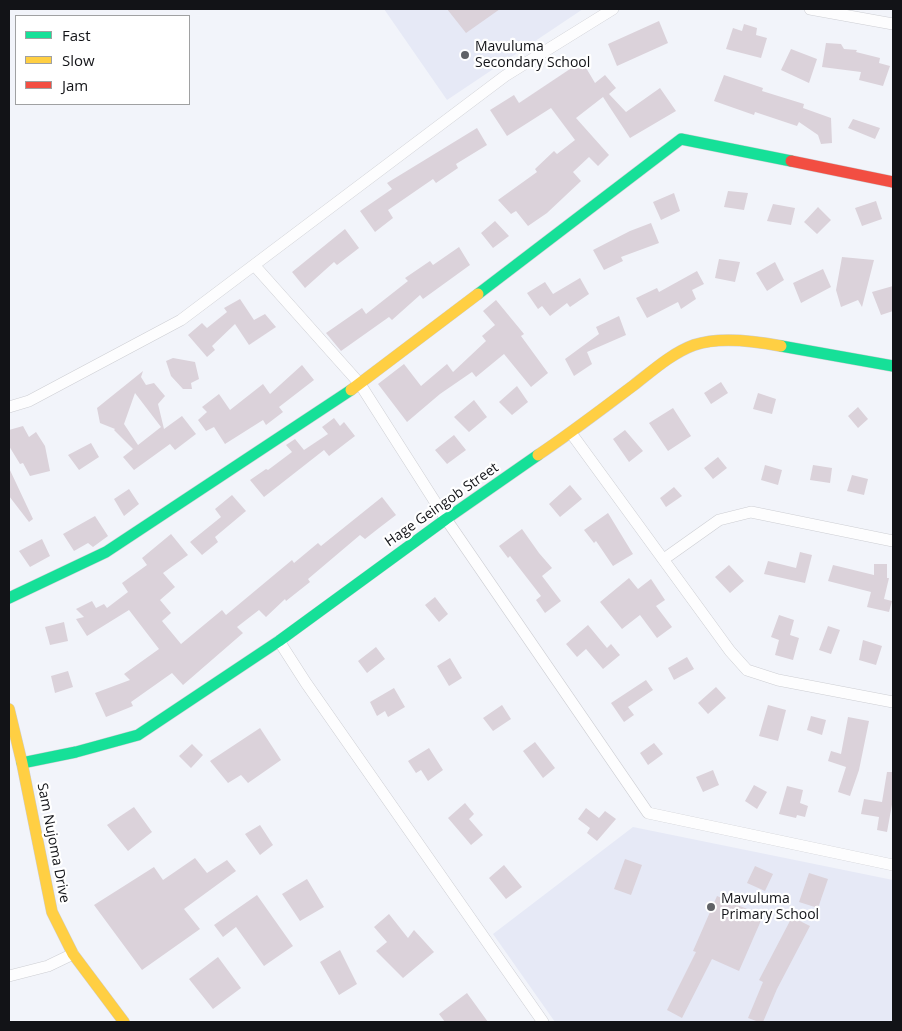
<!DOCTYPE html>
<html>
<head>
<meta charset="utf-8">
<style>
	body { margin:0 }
	#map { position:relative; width:902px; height:1031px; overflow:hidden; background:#f2f4fa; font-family:"Open Sans",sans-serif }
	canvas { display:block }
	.frame { position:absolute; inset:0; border:10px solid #121317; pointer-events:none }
	.legend { position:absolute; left:15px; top:15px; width:175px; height:90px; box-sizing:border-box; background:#fff; border:1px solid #a0a1a2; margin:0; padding:6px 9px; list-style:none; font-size:15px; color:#121317 }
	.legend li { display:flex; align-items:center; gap:10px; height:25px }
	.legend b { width:25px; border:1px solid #a0a1a2 }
</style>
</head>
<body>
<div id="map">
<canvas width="902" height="1031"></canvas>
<div class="frame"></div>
<ul class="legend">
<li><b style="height:6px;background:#16e098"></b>Fast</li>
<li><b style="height:6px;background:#ffcf43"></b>Slow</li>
<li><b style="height:6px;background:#f24e42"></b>Jam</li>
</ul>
</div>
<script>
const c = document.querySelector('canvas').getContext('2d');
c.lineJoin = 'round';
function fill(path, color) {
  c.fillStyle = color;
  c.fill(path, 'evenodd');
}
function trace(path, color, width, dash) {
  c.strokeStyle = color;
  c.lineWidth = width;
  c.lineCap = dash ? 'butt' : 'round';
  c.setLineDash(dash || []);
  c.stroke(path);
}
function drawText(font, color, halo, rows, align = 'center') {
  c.font = font + ' "Open Sans",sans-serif';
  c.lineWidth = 4.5;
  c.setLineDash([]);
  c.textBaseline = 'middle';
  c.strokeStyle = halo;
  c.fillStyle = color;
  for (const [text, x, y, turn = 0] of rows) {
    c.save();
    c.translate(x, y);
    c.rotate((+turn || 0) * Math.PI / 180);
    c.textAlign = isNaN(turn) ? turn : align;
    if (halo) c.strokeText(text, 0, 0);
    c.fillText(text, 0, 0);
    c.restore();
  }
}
fill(new Path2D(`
	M384,9h199l-136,91z
	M633,827l260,53v142h-338l-62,-88z`), '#e6e9f6');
fill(new Path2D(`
	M447,9h53l-34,24z
	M659,21l9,22 -51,23 -9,-22z
	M744,24l13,4 -1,7 11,3 -6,20 -35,-9 7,-21 9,3z
	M826,43l15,1 3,5 13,1 -1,2 24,6 -1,5 11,3 -7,20 -24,-6 2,-8 -39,-5z
	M791,49l26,10 -8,24 -28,-13z
	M582,61l13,22 10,-8 11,13 -7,6 17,18 34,-24 16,23 -46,27 -27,-41 -27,21 33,37 -11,11 -9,-9 -16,15 8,9 -34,32 -19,13 -12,-15 -5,3 -13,-14 39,-28 -2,-3 19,-18 3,3 18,-14 -24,-32 -44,28 -17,-26 24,-15 5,8z
	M724,75l39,13 -1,3 42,13 -1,4 28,10 1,25 -11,1 -3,-9 -19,-13 -2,4 -42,-14 -1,3 -40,-14z
	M853,119l27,9 -5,11 -27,-11z
	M477,128l10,17 -31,19 2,4 -22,15 -3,-4 -45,31 5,8 -18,14 -15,-21 32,-22 -5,-6z
	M728,191l20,2 -4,17 -20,-3z
	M674,193l6,18 -19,9 -8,-18z
	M876,201l6,18 -20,7 -7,-18z
	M773,204l22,4 -4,17 -24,-4z
	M818,207l13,13 -14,14 -13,-12z
	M495,221l14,15 -16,12 -12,-15z
	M651,223l8,20 -38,14 2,4 -19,9 -11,-20 37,-19z
	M345,229l14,19 -22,17 -3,-3 -29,26 -13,-16z
	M459,247l11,18 -47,34 -3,-4 -28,25 -3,-3 -48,34 -15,-18 36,-25 4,6 42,-33 -3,-3 25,-17 3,4z
	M842,257l32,3 -12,47 -4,-7 -17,7 -5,-17z
	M719,259l21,3 -5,20 -20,-4z
	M775,262l9,18 -17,11 -11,-18z
	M823,269l8,18 -30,16 -8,-20z
	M697,271l7,13 -12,6 4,9 -15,10 -3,-7 -31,16 -11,-20 21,-10 2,4z
	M580,278l9,16 -19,13 -3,-4 -17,13 -8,-10 -4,3 -11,-16 18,-11 8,12z
	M893,286v25l-12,4 -9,-23z
	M240,299l14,21 11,-6 11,13 -27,18 -14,-21 -23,22 3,4 -8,7 -19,-22 14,-12 5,5 20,-16 -3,-4z
	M496,300l28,34 -3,2 27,37 -17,14 -27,-33 -28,23 -4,-5 -32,22 -33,28 -29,-38 26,-20 17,22 26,-22 6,8 33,-31 -4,-5 13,-11 -12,-14z
	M619,316l7,19 -39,17 5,12 -18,12 -9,-17 34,-25 -3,-7z
	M173,358l22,4 4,17 -8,4 1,6h-9l-12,-13 -5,-15z
	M302,365l12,15 -35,27 4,5 -17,13 -3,-5 -38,24 -11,-17 -8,4 -8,-11 9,-8 -5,-5 17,-13 11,16 33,-26 7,10z
	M143,371l-2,6 5,8 8,-2 11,13 -7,8 6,25 18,-13 14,18 -21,16 -5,-6 -36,26 -11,-13 10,-8 -19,-19 1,-1 -15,-6 -3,-15zM135,393l26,34 -23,18 -14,-21z
	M721,382l7,11 -17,11 -7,-11z
	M517,386l11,16 -16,13 -13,-13z
	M758,393l18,6 -4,15 -19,-5z
	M474,400l13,17 -18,15 -15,-15z
	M858,407l10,12 -10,9 -10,-12z
	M673,408l18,28 -23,15 -19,-28z
	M334,418l6,8 4,-4 11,14 -26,20 -5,-6 -60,47 -14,-17 16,-11 2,1 24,-18 -6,-7 9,-6 9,11 24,-16 -6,-7z
	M23,426l6,11 7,-5 9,14 5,25 -20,5 -7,-13 -3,1 -11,-18v-16z
	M625,430l18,21 -14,11 -16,-23z
	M454,435l12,15 -19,14 -12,-14z
	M91,443l8,14 -20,13 -11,-15z
	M718,457l9,11 -14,11 -9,-11z
	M765,465l17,5 -4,15 -17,-5z
	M813,465l19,3 -2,15 -20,-3z
	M9,468l24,51 -4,3 -20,-26z
	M852,475l16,4 -4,16 -17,-4z
	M570,485l12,14 -22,18 -11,-13z
	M674,487l8,9 -16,11 -6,-9z
	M129,489l10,15 -15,12 -10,-17z
	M232,495l14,16 -31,26 3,5 -16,13 -12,-13 31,-25 -6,-8z
	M382,497l14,18 -17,13 -14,11 -5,-4 -52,44 2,3 -24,19 -1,-2 -19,18 -7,-7 -22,17 6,6 -60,52 -11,-12 -41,29 2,4 -27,11 -11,-24 35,-13 -6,-6 35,-25 -30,-39 -42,26 -11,-17 8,-2 -8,-8 16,-8 4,7 8,-4 3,4 21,-16 -6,-9 25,-18 -5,-7 29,-24 17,21 -25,18 12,14 -15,13 11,13 -9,8 19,23 41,-34 4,5 66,-55 2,3 24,-20 3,3z
	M608,513l25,41 -20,12 -17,-25 -2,2 -10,-13z
	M95,516l13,20 -15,11 -5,-4 -14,8 -11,-17z
	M522,529l17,24 13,15 -10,8 19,25 -16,12 -9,-13 5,-4 -31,-40 -2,2 -9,-12z
	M42,539l8,17 -20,11 -11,-16z
	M800,552l12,3 -7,28 -41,-9 4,-13 28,7z
	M874,564h13v14h2l-5,21 8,2 -3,11 -22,-5 4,-15 -43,-11 5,-16 41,10z
	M729,565l15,16 -14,12 -15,-16z
	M629,578l9,11 13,-10 14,21 -9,6 16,21 -15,11 -17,-23 -18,14 -22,-27z
	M435,597l13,17 -9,8 -14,-17z
	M779,615l15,5 -4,15 9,3 -6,22 -18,-5 4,-15 -8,-3z
	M64,622l4,19 -18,4 -5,-18z
	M588,625l19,23 4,-4 9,11 -17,14 -17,-20 -9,8 -11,-13z
	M828,626l12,4 -9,24 -12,-4z
	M863,640l19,6 -6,19 -17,-5z
	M376,647l9,12 -18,14 -9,-12z
	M687,657l7,12 -20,11 -6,-12z
	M450,658l12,20 -13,8 -12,-20z
	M68,671l5,16 -18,6 -4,-17z
	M646,680l7,10 -25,17 6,8 -10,7 -13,-19z
	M716,687l10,11 -18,16 -10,-11z
	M394,688l11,19 -17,10 -3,-6 -8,5 -7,-14z
	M502,705l9,14 -18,12 -10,-13z
	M768,705l18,5 -8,31 -19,-5z
	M811,716l15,4 -4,15 -15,-5z
	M848,717l21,4 -10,49 -9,26 -12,-4 8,-25 -18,-6 3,-10 10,3z
	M260,728l21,32 -33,23 -7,-8 -13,8 -18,-22z
	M535,742l20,26 -12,10 -20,-27z
	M654,743l9,11 -15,11 -8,-12z
	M192,744l11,11 -12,13 -12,-12z
	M429,748l14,22 -15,11 -7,-11 -5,3 -8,-12z
	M713,770l6,15 -16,7 -7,-15z
	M887,772h6v27l-6,33 -10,-2 2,-13 -18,-3 3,-15 18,3z
	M754,785l13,7 -10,17 -12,-8z
	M787,786l16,4 -3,13 8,3 -3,11 -8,-2 -1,3 -17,-4z
	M465,803l9,11 -5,5 14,16 -12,10 -23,-27z
	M134,807l18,25 -24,19 -21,-26z
	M586,808l13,10 6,-7 11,8 -19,22 -10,-8 3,-5 -12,-9z
	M260,825l13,20 -13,10 -15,-21z
	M195,858l12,15 20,-13 9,11 -52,38 16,20 -58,41 -48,-65 60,-38 9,13z
	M625,859l17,6 -11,30 -17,-6z
	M504,865l18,22 -16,12 -17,-21z
	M755,866l18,8 -8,17 -18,-8z
	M809,873l19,6 -10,29 -19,-6z
	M307,879l17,28 -24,14 -18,-27z
	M257,895l36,51 -29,20 -28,-39 -13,10 -9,-12z
	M717,896l46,20 -24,55 -27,-12 -30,59 -15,-8 29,-58 -3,-1z
	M389,914l19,24 6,-8 20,22 -31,26 -27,-27 11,-9 -13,-15z
	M792,917l18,9 -33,63 -14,33h-4l-11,-4 15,-36 -4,-2z
	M340,950l17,34 -18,11 -19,-33z
	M218,957l23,31 -28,21 -24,-30z
	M467,993l21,29h-43l-6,-8z`), '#dbd2da');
const street = new Path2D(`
	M810,9l83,15
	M254,265l106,119 86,135 202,294 245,52
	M9,407l20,-6 152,-81 324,-244 108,-67
	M571,433l159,218 17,19 31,10 115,22
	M664,559l55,-39 32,-8 142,29
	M279,641l27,42 237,339
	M9,976l39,-10 25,-12`);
const fast = new Path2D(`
	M478,294l203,-155 110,22
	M781,346l112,20
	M9,598l97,-46 245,-162
	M22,763l54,-11 62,-17 141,-94 167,-122 92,-64`);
const slow = new Path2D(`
	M351,390l127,-96
	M538,455c33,-22 64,-46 96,-70 18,-14 38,-32 60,-40 26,-9 61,-4 87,1
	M9,709l13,54 30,149 21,42 51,68`);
const jam = new Path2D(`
	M791,161l102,21`);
trace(street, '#cdced3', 12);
trace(fast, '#cdced3', 12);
trace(slow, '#cdced3', 12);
trace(jam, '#cdced3', 12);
trace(street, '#fdfdfe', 11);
trace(fast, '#16e098', 11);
trace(slow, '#ffcf43', 11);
trace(jam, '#f24e42', 11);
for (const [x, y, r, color] of [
	[465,55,5,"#606266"],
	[711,907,5,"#606266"]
]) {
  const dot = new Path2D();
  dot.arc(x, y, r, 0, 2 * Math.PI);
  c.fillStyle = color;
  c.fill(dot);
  trace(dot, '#fff', 2);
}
drawText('14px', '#121317', '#fff', [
	["Mavuluma",475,47],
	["Secondary School",475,63],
	["Mavuluma",721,899],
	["Primary School",721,915]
], 'left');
drawText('14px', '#121317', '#fff', [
	["Hage Geingob Street",442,505,-35],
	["Sam Nujoma Drive",53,843,79]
]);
</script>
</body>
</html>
